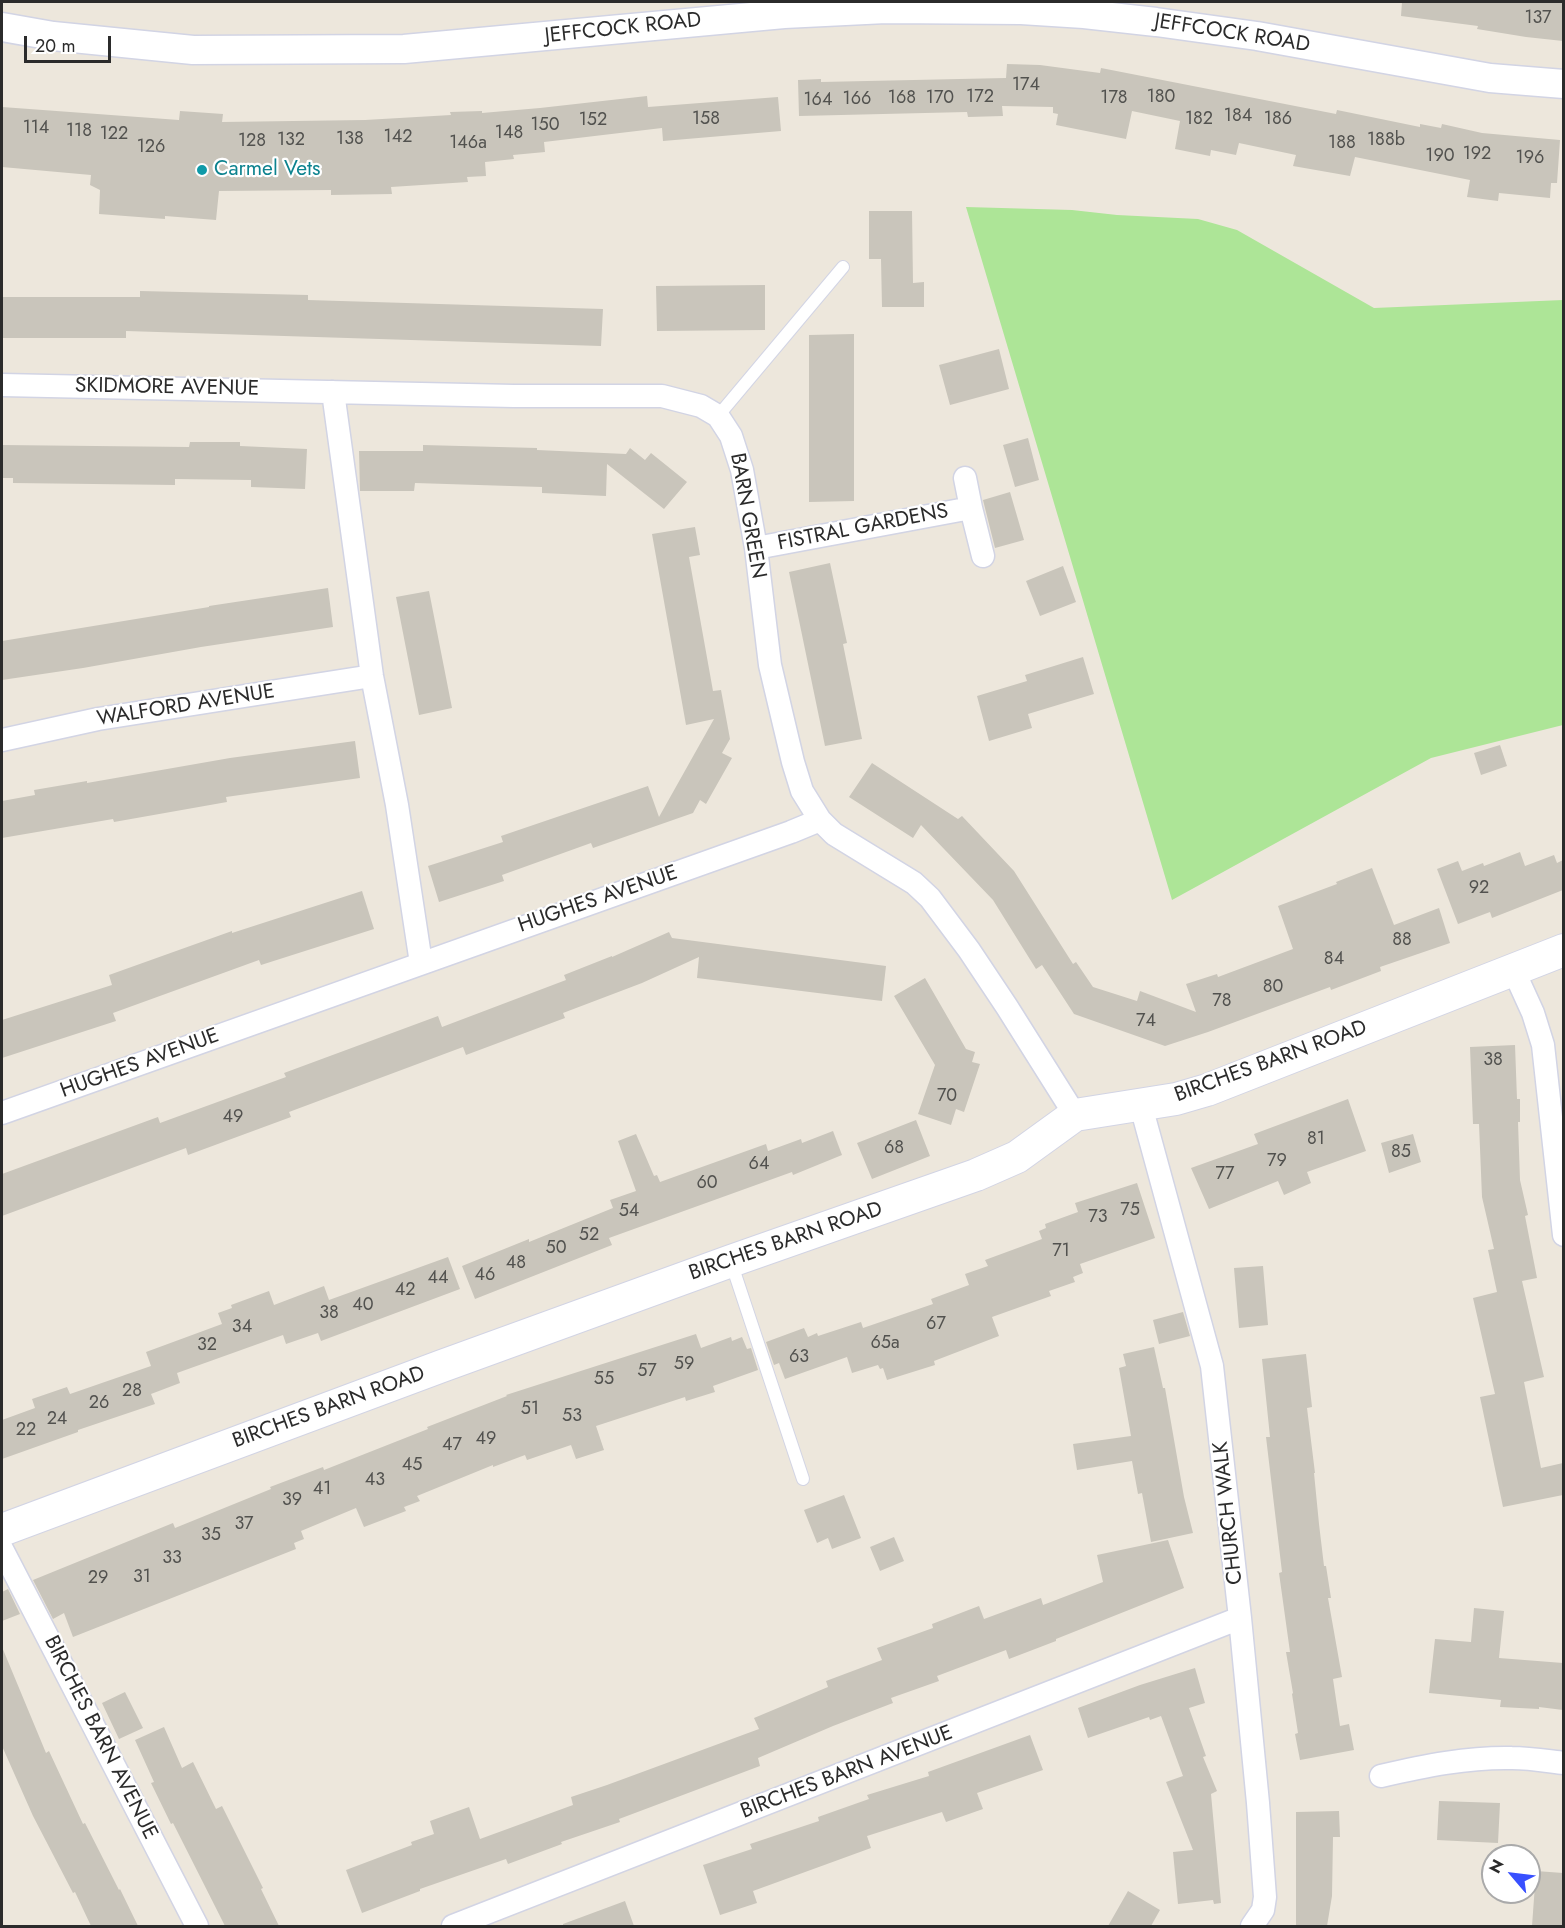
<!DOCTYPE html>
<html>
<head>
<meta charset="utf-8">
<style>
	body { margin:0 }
	#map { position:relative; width:1565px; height:1928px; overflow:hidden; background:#ede7dc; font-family:Jost,sans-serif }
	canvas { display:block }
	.frame { position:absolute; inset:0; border:3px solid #2b2b2b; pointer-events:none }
	.north { position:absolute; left:1481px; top:1844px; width:60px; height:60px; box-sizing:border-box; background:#fff; border:2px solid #aaa; border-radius:50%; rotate:298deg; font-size:16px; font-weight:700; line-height:24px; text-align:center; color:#2b2b2b }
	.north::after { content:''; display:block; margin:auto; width:21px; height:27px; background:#3850ff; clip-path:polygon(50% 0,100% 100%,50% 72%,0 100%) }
	.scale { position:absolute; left:24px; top:36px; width:87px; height:27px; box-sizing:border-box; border:3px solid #2b2b2b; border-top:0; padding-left:8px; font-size:18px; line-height:21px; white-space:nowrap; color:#2b2b2b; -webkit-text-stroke:4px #fff; paint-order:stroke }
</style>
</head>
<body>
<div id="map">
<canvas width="1565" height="1928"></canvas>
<div class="frame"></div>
<div class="north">N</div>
<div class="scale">20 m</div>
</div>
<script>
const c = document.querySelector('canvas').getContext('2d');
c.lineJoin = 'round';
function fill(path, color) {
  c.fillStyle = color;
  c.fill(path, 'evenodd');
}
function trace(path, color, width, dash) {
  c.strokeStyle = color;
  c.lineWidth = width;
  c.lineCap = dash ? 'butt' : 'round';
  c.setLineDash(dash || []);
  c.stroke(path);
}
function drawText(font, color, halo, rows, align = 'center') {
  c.font = font + ' Jost,sans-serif';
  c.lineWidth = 4.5;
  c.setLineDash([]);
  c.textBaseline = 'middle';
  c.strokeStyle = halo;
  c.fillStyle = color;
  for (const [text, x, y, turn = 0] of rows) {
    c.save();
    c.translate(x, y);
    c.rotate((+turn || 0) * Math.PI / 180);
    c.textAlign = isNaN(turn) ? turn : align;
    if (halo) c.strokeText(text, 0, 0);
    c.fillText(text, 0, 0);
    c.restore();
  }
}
fill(new Path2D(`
	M966,207l106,3 45,5 81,4 39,11 137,78 189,-8v425l-132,33 -259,142z`), '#ade597');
fill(new Path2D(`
	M1402,2h161v39l-37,-4 -49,-8 1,-3 -77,-10z
	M1007,64l33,1 60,8 1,-5 235,46 1,-4 83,17v-3l21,4 1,-4 40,9 78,7 -3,43h-6l-1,15 -51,-5 -1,8 -31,-4 3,-17 -115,-23 -5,19 -57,-10 3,-11 -57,-12 -3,12 -25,-5 -1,6 -35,-7 5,-28 -48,-10 -6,28 -70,-14 2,-11 -5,-1v-6l-51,-1 1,10 -35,1 -1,-5 -168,4 -1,-36 23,-1v3l185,-4z
	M647,96l1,11 130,-10 3,34 -118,10 -1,-13 -118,14 1,10 -32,3 1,4 -29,3 1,14 -19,1 1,5 -77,5 1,7 -61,1v-5l-112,1 -3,29 -51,-4v3l-66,-5 1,-24 -10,-5 1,-10 -89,-8v-60l177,13 1,-9 43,3 -1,8 143,-2 86,-5 -1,-3 32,-1v2l58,-5z
	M869,211h43l1,72 11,-1v25h-42l-1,-48h-12z
	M765,285v45l-108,1 -1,-45z
	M140,291l168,4v5l295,9 -2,37 -475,-15v7h-124v-41h138z
	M854,334v167l-45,1v-167z
	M999,349l10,40 -59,16 -11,-40z
	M1028,438l11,42 -24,7 -12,-42z
	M190,442h50v4l67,3 -2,40 -54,-2v-7l-76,-1v6l-162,-2v-5h-11v-33l187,2z
	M423,445l114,3v2l89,4 4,-6 15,12 6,-7 36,29 -23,27 -57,-45 -1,32 -64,-3v-6l-127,-4 -1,8h-54l-1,-40h64z
	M1010,492l14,48 -29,8 -12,-48z
	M695,527l5,28 -11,2 24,134 8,-1 9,49 -8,14 10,5 -26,46 -6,-4 -7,13 -100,35 -2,-5 -89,32 2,6 -65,21 -11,-36 75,-24 -2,-6 147,-50 11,31 55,-98 -28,6 -34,-191z
	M830,563l17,80 -4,1 19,95 -37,7 -36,-174z
	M1063,566l13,36 -36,14 -14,-35z
	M328,588l5,39 -132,20 -118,21 -81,12v-39l207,-34v-1z
	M429,591l23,117 -33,7 -23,-118z
	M1083,657l11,37 -66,20 4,14 -43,13 -12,-45 50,-15 -2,-6z
	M355,741l5,37 -134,19 1,5 -113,20 -1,-3 -111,19v-37l33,-6 -1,-5 53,-9v2l143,-25z
	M1500,745l7,21 -26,9 -7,-22z
	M872,763l86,56 4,-3 52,55 59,93 3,-2 17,25 44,14 3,-10 56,21 -10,-28 31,-10 1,3 75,-28 -15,-43 59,-22 -1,-2 36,-14 22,57 45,-17 11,35 -70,24 1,4 -50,19 -1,-3 -122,45 -43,14 -91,-32 -32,-49 -6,4 -43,-69 -72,-75 -8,13 -64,-41z
	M1520,852l5,14 29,-11 3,8 6,-3v30l-71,28 -2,-6 -32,12 -21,-55 21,-8 4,10 21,-8 1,3z
	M362,891l12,38 -113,36 -2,-5 -146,53 3,8 -114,37v-38l110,-35 -3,-10 123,-44v2z
	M669,932l3,6 214,28 -4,35 -185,-23 2,-21 -57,26 -79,30 2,5 -99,37 -3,-8 -174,65 2,5 -103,38 -2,-7 -184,68v-42l156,-57 2,6 126,-46 -2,-4 154,-57 4,11 124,-47 -2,-5 48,-19v1z
	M925,978l41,71 9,3 -3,10 8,2 -16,48 -8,-3 -5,16 -33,-11 17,-49 -41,-69z
	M1515,1045l2,54h3v23h-2l2,58 8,35 -3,1 12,62 -15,3 22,96 -20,5 17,86 22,-5v32l-60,12 -23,-110 15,-3 -22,-96 24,-6 -9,-42 6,-1 -12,-52 -3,-73h-6l-3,-77z
	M1348,1099l18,52 -59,21 4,11 -27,12 -6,-14 -69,28 -18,-41 67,-24 -4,-10z
	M916,1120l14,36 -58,23 -15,-36z
	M833,1131l9,24 -49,20 -1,-3 -183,66 3,7 -137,54 -13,-33 67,-27v3l84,-34 -3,-8 26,-9 -18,-50 18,-7 18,42 3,-1 3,7 106,-38 2,7 33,-12 1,4z
	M1413,1134l8,28 -32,11 -8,-30z
	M1137,1183l18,55 -75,26 3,9 -10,4 2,5 -26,9 2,5 -59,21 7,19 -65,25 1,4 -48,15 -4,-12 -3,1 -2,-4 -26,8 -5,-16 -62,22 -6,-16 -5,2 -8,-23 38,-14 4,9 9,-4 1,3 43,-14 2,6 70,-24 -2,-5 38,-14 -4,-11 23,-8 -3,-6 57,-21 -3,-8 7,-3 -1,-4 33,-12 -3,-9z
	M448,1257l12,32 -139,52 -3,-8 -32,11 -3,-9 -106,38 3,10 -29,11 4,10 -77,26v2l-76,27v-39l33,-12 -3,-9 35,-12 3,7 81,-28 -5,-14 76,-28 -4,-11 14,-5 -1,-3 38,-14 5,14 50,-19 5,14z
	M1263,1266l5,59 -29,3 -5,-60z
	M1183,1312l7,24 -31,8 -6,-24z
	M696,1334l5,14 30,-11 1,4 10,-4 5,12 4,-1 7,22 -45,16 2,6 -29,9 -1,-4 -89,29 8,24 -28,9 -5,-14 -44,15 -2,-5 -32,12v-2l-76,31 3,5 -16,6 2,4 -42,16 -8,-19 -55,23 3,8 -10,4 2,6 -223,88 -9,-24 -11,6 -20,-39 140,-57 2,5 96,-39 -1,-2 53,-20 1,3 104,-41 -1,-2 80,-31 -1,-1z
	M1154,1347l9,41h2l19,109 9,36 -42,9 -9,-49 -4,1 -6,-33 -55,9 -4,-26 58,-8 -12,-68 7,-2 -3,-12z
	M1306,1354l6,53 -5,1 8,65h-1l5,51 5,42h2l5,32h-3l14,79 -9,2 7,47 9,-2 5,26 -54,10 -5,-26 3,-1 -6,-39 1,-1 -7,-41h4l-11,-79 3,-1 -16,-135h4l-8,-78z
	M844,1495l17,43 -29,11 -4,-11 -11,5 -13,-33z
	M894,1537l10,24 -24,10 -10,-24z
	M1168,1540l16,48 -128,51v2l-47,18 -3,-9 -69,26 2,5 -48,17 2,5 -60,23 -75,32 2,8 -141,53 1,3 -59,20 1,2 -54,20 -2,-5 -86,30v2l-58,22 -16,-43 66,-25 -1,-3 23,-8 -4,-13 39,-14 11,32 93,-34 -2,-8 36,-12 152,-56 -5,-11 74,-31 -2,-6 56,-21 -5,-12 56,-20 -1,-4 47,-18 5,13 57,-21 2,7 60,-23 -6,-27z
	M8,1589l12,25 -18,7v-29z
	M1474,1608l30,3 -5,47 64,5v47l-24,-3v2l-39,-2 1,-7 -72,-7 6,-54 36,3z
	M2,1647l44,106 3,-2 34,73 2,-1 34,67 1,-1 18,37h-47l-16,-34 -2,1 -40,-77 -31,-70z
	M1195,1668l10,35 -16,5 17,48 -3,1 14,34 -6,3 10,109 -7,1 -1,-4 -35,4 -5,-52 20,-2 -27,-68 17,-6 -22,-60 -11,4 -1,-3 -61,21 -10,-30 62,-23z
	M125,1692l18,36 -24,11 -17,-36z
	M164,1727l18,41 11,-6 23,47 6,-3 41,82 -2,1 18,37h-54l-52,-103 -2,1 -20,-41 3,-1 -19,-42z
	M1030,1735l13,35 -66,23 6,16 -37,13 -4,-10 -75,24 4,12 -118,43 4,12 -37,12 -17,-50 49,-16 -2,-5 69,-23 -1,-4 51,-18 -2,-4 62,-19 -1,-4z
	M1439,1801l61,2 -2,40 -61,-3z
	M1339,1811l1,26h-7l-1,59 -5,30h-31v-114z
	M1536,1871l27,2v53h-31z
	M1128,1891l32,19 -9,16h-43z
	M625,1901l9,25h-71v-2z`), '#c9c5bb');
const service = new Path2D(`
	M718,416l125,-149
	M731,1262l72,217`);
const minor = new Path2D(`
	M2,385l512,11h148l39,10 17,10 13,20 11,34 14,78 14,117 23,97 9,29 18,29 14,14 80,49 16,15 39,52 38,57 68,108
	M333,392l39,284 25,129 24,158
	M971,508l12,48
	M756,548l215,-40 -6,-30
	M2,740l96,-21 274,-43
	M1513,969l20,44 10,32 21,190
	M1141,1106l71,260 28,252 18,185 7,94 -2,13 -11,16
	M2,1113l789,-281 29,-12
	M2,1549l195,377
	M1381,1776c43,-10 87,-19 131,-18 17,0 35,3 52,5
	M453,1926l787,-308`);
const tertiary = new Path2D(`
	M2,27l51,9 140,14 211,-1 380,-35 102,-5 135,1 63,4 72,8 101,14 233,42 74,6`);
const secondary = new Path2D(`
	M2,1530l440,-164 289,-105 245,-86 41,-18 58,-42 101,-16 31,-9 357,-140`);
trace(service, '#d2d4e4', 14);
trace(minor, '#d2d4e4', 25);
trace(tertiary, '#d2d4e4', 31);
trace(secondary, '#d2d4e4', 34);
trace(service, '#fff', 12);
trace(minor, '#fff', 22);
trace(tertiary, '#fff', 28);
trace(secondary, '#fff', 32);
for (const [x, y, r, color] of [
	[202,170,6,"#0f9aa8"]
]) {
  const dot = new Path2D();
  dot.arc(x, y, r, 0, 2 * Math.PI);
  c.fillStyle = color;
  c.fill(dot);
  trace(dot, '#fff', 2);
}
drawText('18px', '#52524f', null, [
	["137",1538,19],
	["174",1026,86],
	["172",980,98],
	["180",1161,98],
	["168",902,99],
	["170",940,99],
	["178",1114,99],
	["166",857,100],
	["164",818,101],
	["184",1238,117],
	["158",706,120],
	["182",1199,120],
	["186",1278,120],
	["152",593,121],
	["150",545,126],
	["114",36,129],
	["118",79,132],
	["148",509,134],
	["122",114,135],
	["142",398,138],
	["138",350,140],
	["132",291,141],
	["188b",1386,141],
	["128",252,142],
	["146a",468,144],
	["188",1342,144],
	["126",151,148],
	["192",1477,155],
	["190",1440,157],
	["196",1530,159],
	["92",1479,889],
	["88",1402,941],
	["84",1334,960],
	["80",1273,988],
	["78",1222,1002],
	["74",1146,1022],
	["38",1493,1061],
	["70",947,1097],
	["49",233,1118],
	["81",1316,1140],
	["68",894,1149],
	["85",1401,1153],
	["79",1277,1162],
	["64",759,1165],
	["77",1225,1175],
	["60",707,1184],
	["75",1130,1211],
	["54",629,1212],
	["73",1098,1218],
	["52",589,1236],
	["50",556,1249],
	["71",1061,1252],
	["48",516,1264],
	["46",485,1276],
	["44",438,1279],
	["42",405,1291],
	["40",363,1306],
	["38",329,1314],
	["67",936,1325],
	["34",242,1328],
	["65a",885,1344],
	["32",207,1346],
	["63",799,1358],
	["59",684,1365],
	["57",647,1372],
	["55",604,1380],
	["28",132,1392],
	["26",99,1404],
	["51",530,1410],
	["53",572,1417],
	["24",57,1420],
	["22",26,1431],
	["49",486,1440],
	["47",452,1446],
	["45",412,1466],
	["43",375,1481],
	["41",322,1490],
	["39",292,1501],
	["37",244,1525],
	["35",211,1536],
	["33",172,1559],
	["31",142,1578],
	["29",98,1579]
]);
drawText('21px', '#2b2b2b', '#fff', [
	["JEFFCOCK ROAD",623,29,-6],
	["JEFFCOCK ROAD",1232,34,9],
	["SKIDMORE AVENUE",167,388,1],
	["BARN GREEN",747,516,80],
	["FISTRAL GARDENS",863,528,-11],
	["WALFORD AVENUE",186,706,-9],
	["HUGHES AVENUE",598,900,-19],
	["BIRCHES BARN ROAD",1271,1062,-20],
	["HUGHES AVENUE",140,1064,-20],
	["BIRCHES BARN ROAD",786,1242,-19],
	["BIRCHES BARN ROAD",329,1408,-20],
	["CHURCH WALK",1229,1513,-96],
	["BIRCHES BARN AVENUE",100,1738,63],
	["BIRCHES BARN AVENUE",847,1773,-21]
]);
drawText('21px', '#0d838f', '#fff', [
	["Carmel Vets",214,170]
], 'left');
</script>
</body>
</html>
